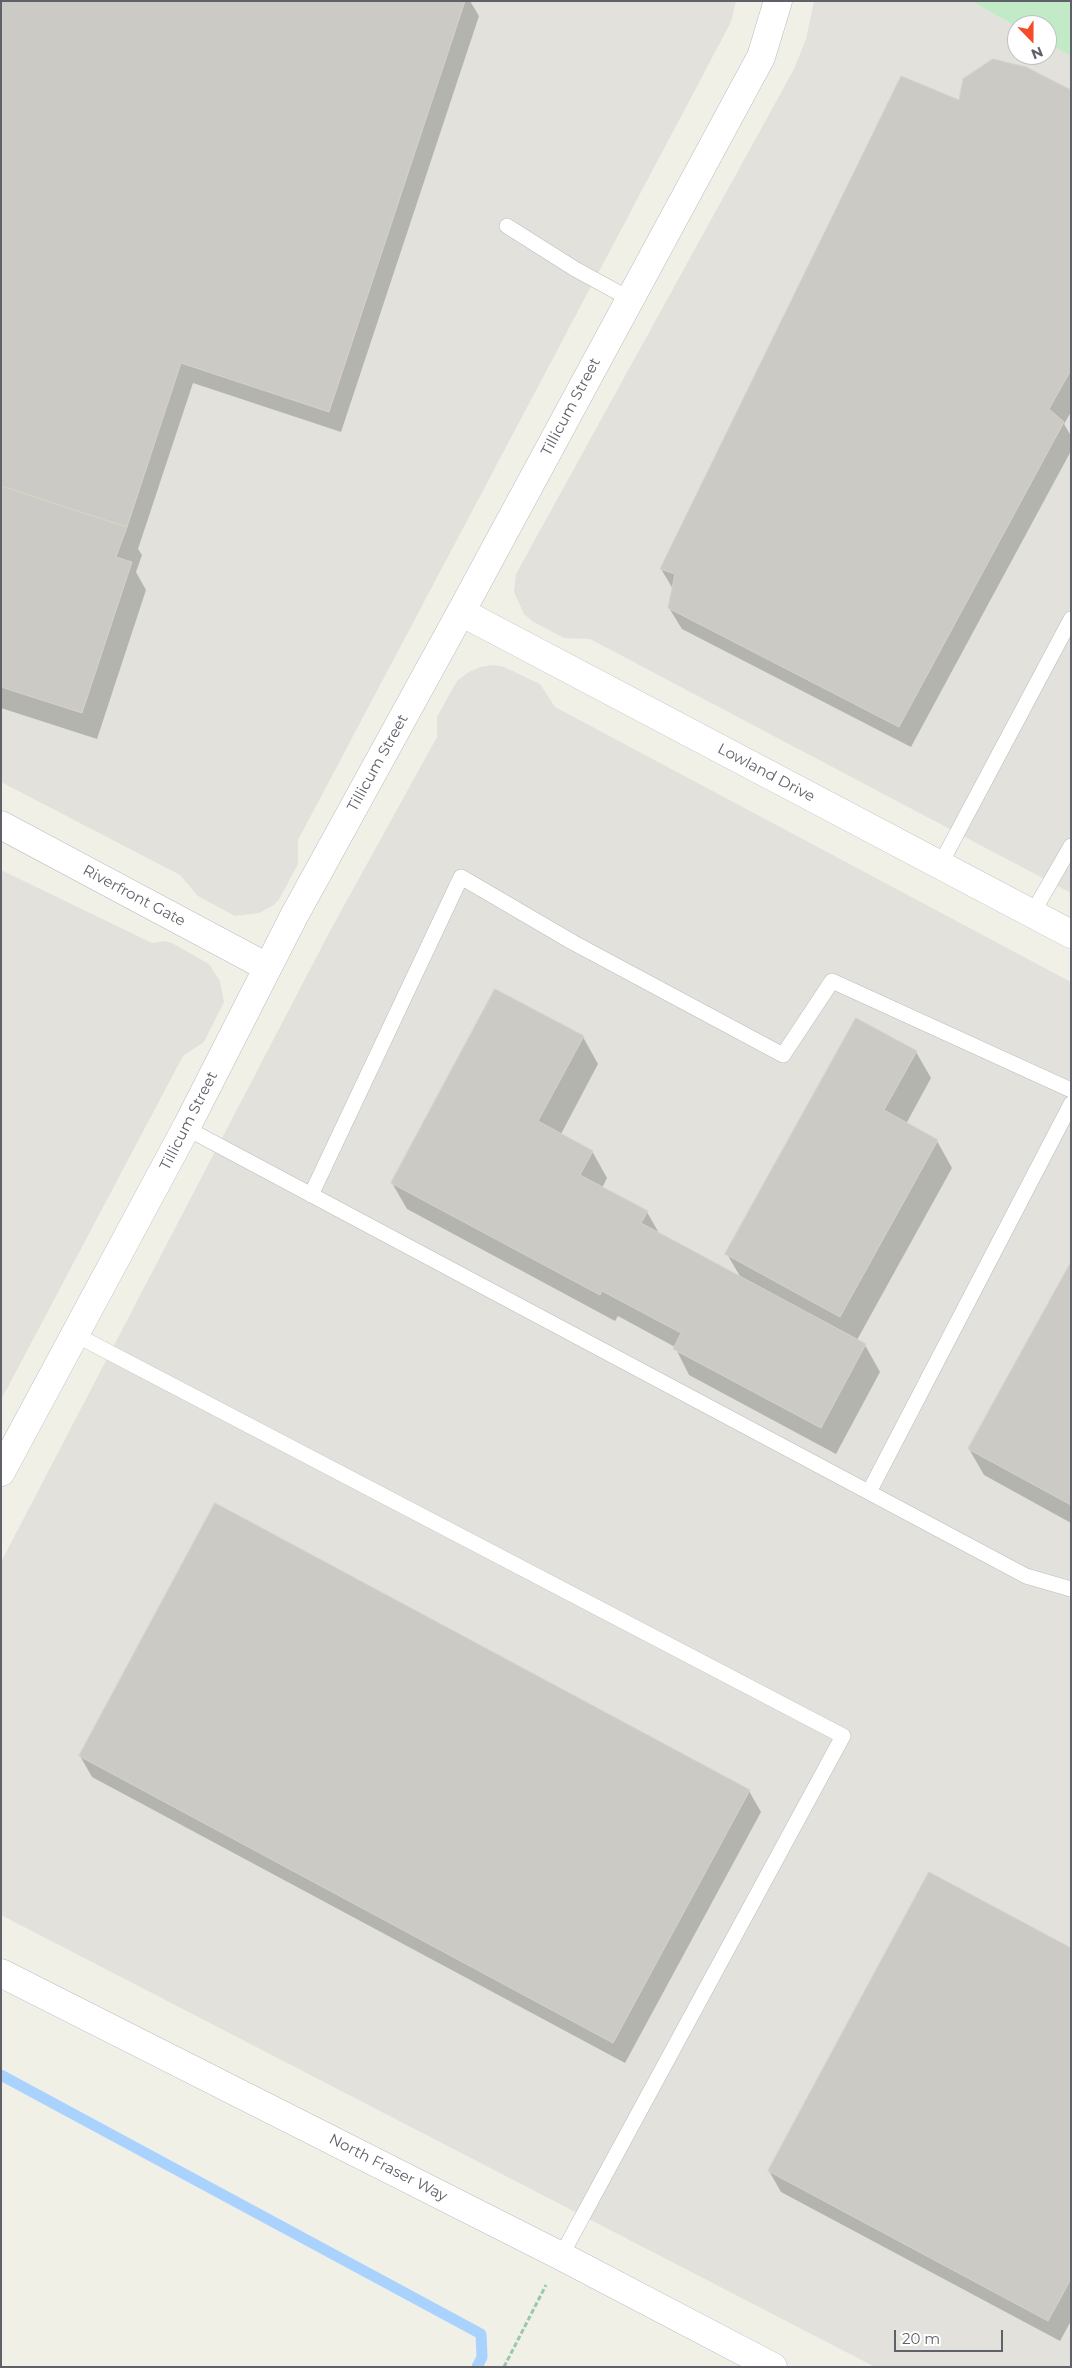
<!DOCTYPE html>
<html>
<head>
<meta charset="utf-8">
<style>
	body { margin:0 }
	#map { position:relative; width:1072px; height:2368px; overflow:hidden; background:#f1f0e7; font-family:Montserrat,sans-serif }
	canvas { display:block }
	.frame { position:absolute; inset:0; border:2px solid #5e6268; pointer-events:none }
	.north { position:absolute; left:1007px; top:15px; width:50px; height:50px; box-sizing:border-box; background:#fff; border:1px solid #bfc0c3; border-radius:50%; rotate:158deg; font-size:14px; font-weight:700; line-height:20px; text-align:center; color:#5e6268 }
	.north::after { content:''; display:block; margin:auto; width:18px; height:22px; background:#f54b29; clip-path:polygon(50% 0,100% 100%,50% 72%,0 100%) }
	.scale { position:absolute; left:894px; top:2330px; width:109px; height:22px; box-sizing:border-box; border:2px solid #5e6268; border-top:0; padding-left:6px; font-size:15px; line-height:18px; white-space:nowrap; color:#5e6268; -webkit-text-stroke:4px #fff; paint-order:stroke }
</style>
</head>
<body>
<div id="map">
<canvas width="1072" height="2368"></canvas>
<div class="frame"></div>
<div class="north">N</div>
<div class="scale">20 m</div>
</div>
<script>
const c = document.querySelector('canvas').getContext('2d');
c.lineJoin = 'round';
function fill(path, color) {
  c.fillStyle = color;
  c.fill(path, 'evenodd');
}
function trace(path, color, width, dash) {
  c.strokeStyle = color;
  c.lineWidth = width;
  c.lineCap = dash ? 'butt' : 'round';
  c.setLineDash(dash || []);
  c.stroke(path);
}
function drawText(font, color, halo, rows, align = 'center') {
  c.font = font + ' Montserrat,sans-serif';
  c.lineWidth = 4;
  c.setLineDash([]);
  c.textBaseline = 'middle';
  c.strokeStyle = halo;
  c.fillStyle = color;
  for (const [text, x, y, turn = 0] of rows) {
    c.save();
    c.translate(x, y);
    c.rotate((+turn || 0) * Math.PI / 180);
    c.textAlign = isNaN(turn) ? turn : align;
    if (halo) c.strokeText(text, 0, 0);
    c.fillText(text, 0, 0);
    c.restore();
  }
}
fill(new Path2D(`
	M1,1h735l-5,21 -433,818v24l-18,34 -6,7 -15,8 -24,3 -37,-20 -18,-21 -179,-93z
	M814,1h157l46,26v28h30v-12l24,13v837l-481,-254 -26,-1 -32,-17 -8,-7 -10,-22 2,-18 278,-505 12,-30z
	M493,665l11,2 36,17 15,23 516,275v1385h-196l-874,-452v-353l329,-631 107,-194v-20l17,-31 4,-6 11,-8 11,-5z
	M1,870l151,73 12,-2 8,2 37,21 11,17 4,21 -20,40 -21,14 -182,344z`), '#e2e1db');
fill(new Path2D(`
	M971,1h100v55l-24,-13v-18l-30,2z`), '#c2eac6');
fill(new Path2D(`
	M1,1h469l9,15 -138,416 -148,-49 -55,166 4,6 -6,17 10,18 -49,149 -96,-31z
	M1071,92v320l-7,12 7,12v15l-160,296 -229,-118 -13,-21 4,-19 -12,-20 299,-467z
	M583,1037l15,27 -37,70 31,17 15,27 -5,10 45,24 13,23 81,43 -14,-24 189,-202 15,26 -25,46 31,17 15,27 -95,172 8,5 15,27 -44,82 -147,-79 -14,-28 -57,-31 -3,5 -208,-112 -15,-26z
	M1071,1264v259l-87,-48 -15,-26z
	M80,1756l669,35 12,21 -136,251 -533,-286z
	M1071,1950v371l-11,20 -279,-149 -12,-21z`), '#0003');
trace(new Path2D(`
	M1,2075l480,259 1,23 -5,10`), '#a9d2ff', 11);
const building = new Path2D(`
	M1,1h464l-136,411 -148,-49 -54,164 -126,-41z
	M993,59l33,8 45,23v280l-22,39 15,13 -165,305 -231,-119 7,-34 -15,-5 241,-493 58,24 4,-21z
	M1,486l126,41 -11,30 16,5 -50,151 -81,-26z
	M495,989l89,47 -46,85 55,30 -13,24 68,36 -7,12 225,121 -45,84 -148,-79 8,-16 -79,-42 -2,4 -209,-112z
	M856,1018l61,33 -33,59 54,30 -98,177 -115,-63z
	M1071,1262v243l-103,-56z
	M215,1503l535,287 -137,253 -534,-287z
	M929,1872l142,76v331l-23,42 -280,-150z`);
fill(building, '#cccac4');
trace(building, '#d7d3c4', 1);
const lane = new Path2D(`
	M507,226l68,43 55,30
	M940,865l131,-246
	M1032,914l39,-68
	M186,1128l840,448 45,13
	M311,1195l150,-318 113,66 209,112 49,-74 239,109
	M76,1335l767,401 -282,520
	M869,1492l202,-388`);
const street = new Path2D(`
	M461,612l610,322
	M1,825l266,142
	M1,1472l185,-344 108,-212 167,-304 300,-555 17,-56`);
const secondary = new Path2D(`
	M1,1973l560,283 212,111`);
trace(lane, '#b9bcc1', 16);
trace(street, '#b9bcc1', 29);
trace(secondary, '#babdc3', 29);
trace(new Path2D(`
	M504,2367l42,-82`), '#99c9ab', 3, [5, 2.5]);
trace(lane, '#fff', 15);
trace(street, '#fff', 28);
trace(secondary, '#fff', 28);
drawText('15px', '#5e6268', '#fff', [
	["Tillicum Street",571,407,-62],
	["Tillicum Street",378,763,-61],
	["Lowland Drive",766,773,28],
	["Riverfront Gate",134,896,28],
	["Tillicum Street",189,1121,-63],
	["North Fraser Way",388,2168,27]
]);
</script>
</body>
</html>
